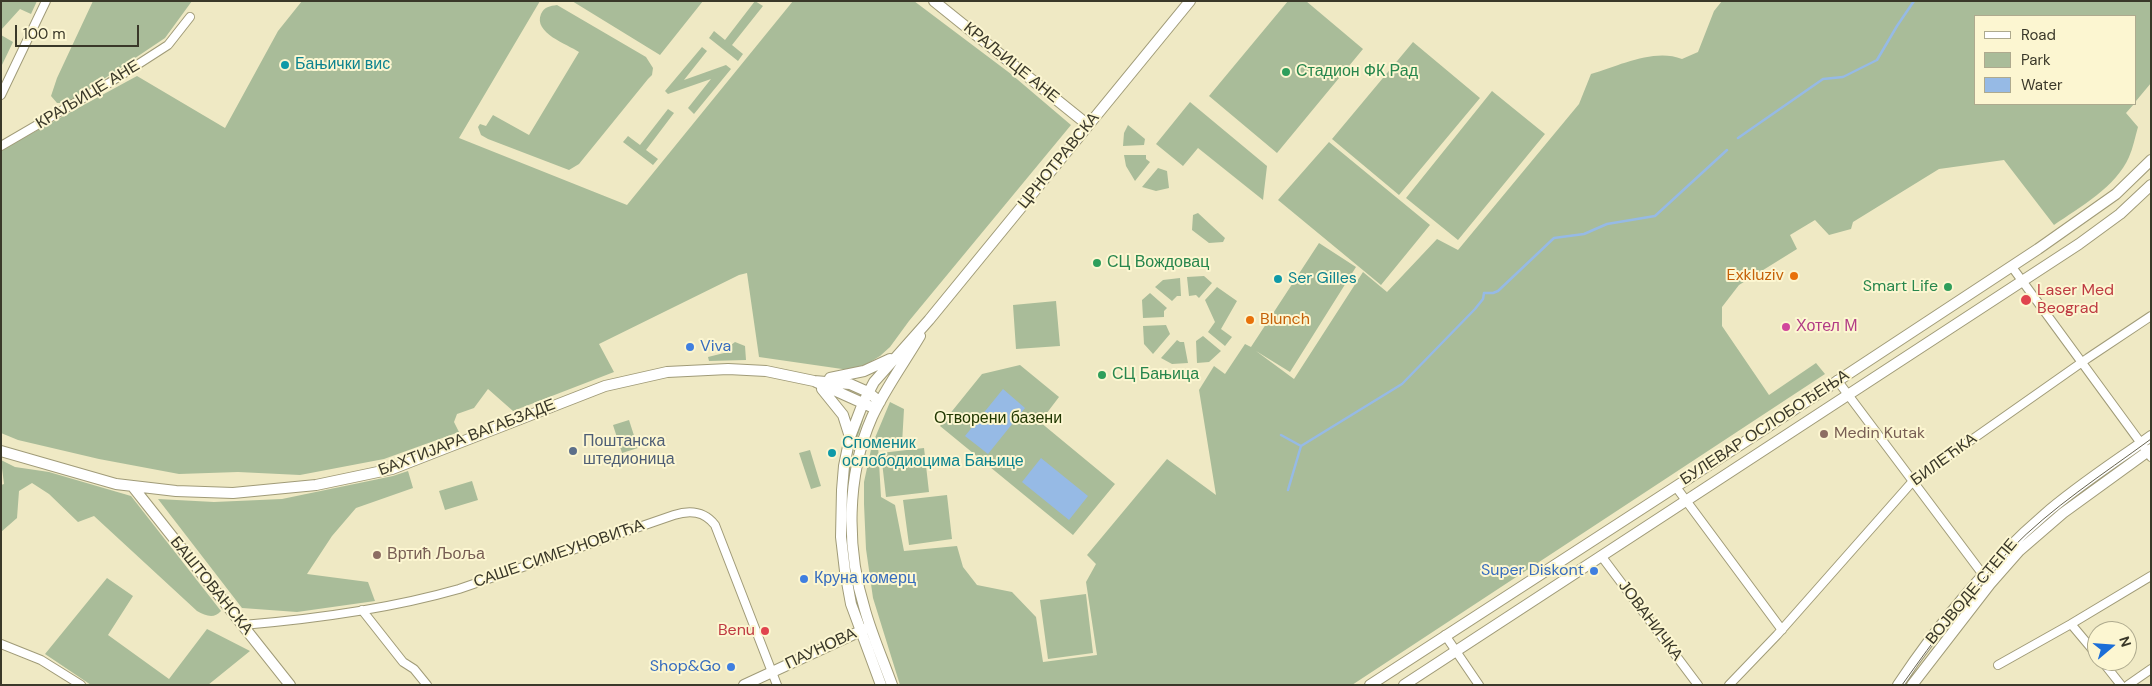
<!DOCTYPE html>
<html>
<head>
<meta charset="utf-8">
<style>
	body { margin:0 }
	#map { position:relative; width:2152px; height:686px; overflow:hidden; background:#efe9c4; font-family:"DM Sans",sans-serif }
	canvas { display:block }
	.frame { position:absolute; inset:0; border:2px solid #3a3829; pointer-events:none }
	.legend { position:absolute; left:1974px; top:15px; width:162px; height:90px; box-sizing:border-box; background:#fcf6d1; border:1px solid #aeaa8e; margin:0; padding:6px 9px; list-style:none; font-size:15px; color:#3a3829 }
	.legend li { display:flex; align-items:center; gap:10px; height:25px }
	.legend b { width:25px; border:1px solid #aeaa8e }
	.north { position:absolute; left:2087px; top:621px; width:50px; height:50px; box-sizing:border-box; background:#fcf6d1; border:1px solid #aeaa8e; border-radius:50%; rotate:72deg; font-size:14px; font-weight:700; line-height:20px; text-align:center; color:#3a3829 }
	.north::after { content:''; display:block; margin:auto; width:18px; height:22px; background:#1b6ed8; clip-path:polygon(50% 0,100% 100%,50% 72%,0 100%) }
	.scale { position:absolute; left:15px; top:25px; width:124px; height:22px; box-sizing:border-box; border:2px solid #3a3829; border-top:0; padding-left:6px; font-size:15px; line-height:18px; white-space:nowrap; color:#3a3829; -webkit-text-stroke:4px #fcf6d1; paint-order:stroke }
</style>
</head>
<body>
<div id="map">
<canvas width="2152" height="686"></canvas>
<div class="frame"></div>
<ul class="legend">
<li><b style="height:6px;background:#fff"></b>Road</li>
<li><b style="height:14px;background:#a9bc99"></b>Park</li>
<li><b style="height:14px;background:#96bae5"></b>Water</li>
</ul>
<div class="north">N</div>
<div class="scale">100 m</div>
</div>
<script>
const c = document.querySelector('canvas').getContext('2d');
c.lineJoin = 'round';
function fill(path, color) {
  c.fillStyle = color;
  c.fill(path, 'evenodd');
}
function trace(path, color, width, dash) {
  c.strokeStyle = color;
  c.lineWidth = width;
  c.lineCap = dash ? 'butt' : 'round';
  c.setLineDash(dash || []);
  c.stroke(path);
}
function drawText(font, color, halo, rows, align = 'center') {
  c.font = font + ' "DM Sans",sans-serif';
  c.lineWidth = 4;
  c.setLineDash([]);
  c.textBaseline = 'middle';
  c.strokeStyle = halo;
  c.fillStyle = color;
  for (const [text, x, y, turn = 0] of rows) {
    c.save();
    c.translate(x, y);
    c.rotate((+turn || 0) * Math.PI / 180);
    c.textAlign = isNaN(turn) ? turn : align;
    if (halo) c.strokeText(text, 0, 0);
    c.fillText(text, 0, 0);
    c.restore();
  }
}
fill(new Path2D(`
	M1,1h36l-6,13 -11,-5 -19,21z
	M93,1h99l-27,37 -97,65h-11l-6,-7 6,-18z
	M302,1h238l-81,137 168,67 166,-204h121l97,73 60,51 -162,196 -19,26 -10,9 -13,8 -18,6 -90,-13 -12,-84 -8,2 -140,69 15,28 -101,39 -25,-22 -14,19 -17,6 -3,8 5,10 -75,27 -84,16 -62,-3 -59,2 -80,-15 -81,-19 -17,-7v-283l136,-74 88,52 53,-97z
	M572,1h131l-43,54z
	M755,1l8,5 -31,39 11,9 -5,7 -29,-23 5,-7 11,9z
	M1288,1h18l57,48 -86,104 -68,-57z
	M1722,1h429v82l-15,18v-85h-160v88h158l-8,9 12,14c-3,10 -5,21 -9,30 -13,30 -49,50 -75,68l-50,-65 -65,9 -86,53 -2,7 -22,6 -14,-15 -25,15 7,14 -58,36 -17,22v19l47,69 47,-32 9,11 -473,311h-452l-27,-87 -7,-49 -2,-45v-22l8,-37 18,-43 14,7 -2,35 -22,-2 -2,3 3,52 14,8 9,46 53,-5 6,21 14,18 35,7 24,25 7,45 54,-7 -11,-73 10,-18 -9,-9 80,-96 49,36 -17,-105 15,-24 11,8 20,-30 6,3 68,-104 37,24 -66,105 -34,-21 38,28 69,-107 24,20 50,-53 21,11 121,-146 12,-30c28,-8 63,-26 91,-15l16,-7 16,-41z
	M557,5l89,52 7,11 -1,7 -4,4 -69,85 -10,6 -81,-31 -7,-4 -3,-8 2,-3 6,2 7,-11 36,20 50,-83c-12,-8 -46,-19 -38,-38 3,-7 9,-8 16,-9z
	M1,35l12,7 -12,25z
	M1413,42l67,56 -81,97 -67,-56z
	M702,47l5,4 -23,29 42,-15 5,4 -37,45 -6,-6 23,-29 -43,15 -3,-3z
	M1492,91l53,43 -87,106 -52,-42z
	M1190,102l77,64 -4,34 -65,-52 -15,18 -27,-22z
	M668,109l6,4 -28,37 12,9 -5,6 -30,-23 5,-6 12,9z
	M1128,125l17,14 -1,6 -21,1 1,-13z
	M1329,142l101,83 -49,60 -103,-85z
	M1124,155h22v4l4,3 -15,19 -9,-15z
	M1158,168l9,3 2,17 -13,3 -14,-4z
	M1198,213l27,25 -2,4 -14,1 -17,-13 1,-15z
	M1204,276l8,7 -13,15 -3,-3 -7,1 -2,-19z
	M1180,278l1,18h-4l-5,5 -17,-14 8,-7z
	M1217,287l20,14 -16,28 11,8 -7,9 -17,-14 7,-10 -10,-22z
	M1150,293l17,15 -3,3v6l-21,1 -1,-18z
	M1056,301l4,45 -44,3 -3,-44z
	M1166,325l4,9 -17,20 -9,-10 -1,-18z
	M1203,336l18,15 -12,11 -12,1 -1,-22z
	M1177,340l3,2h4l4,21 -16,1 -11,-6z
	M735,342l10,4 1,14 -37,1 -1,-4 20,-5 3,-7z
	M1020,365l39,32 -19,25 75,62 -42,51 -133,-109 42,-52z
	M862,419l1,1 -11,35 -4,37 4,85 7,31 -2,1c-11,-45 -17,-92 -10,-138 2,-18 9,-35 15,-52z
	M629,420l9,28 -16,5 -9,-28z
	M924,448l5,44 -43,5 -5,-44z
	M810,450l11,36 -10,3 -12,-36z
	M1,460l14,7 34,5 82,24 90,115c-7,8 -15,5 -24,0l-103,-95 -16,6 -29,-28 -17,-11 -13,8 -2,27 -16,14v-47l3,-1z
	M408,471l5,17 -57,20 -24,28 -25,38 61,8 7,19 -78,11 -55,-4 -84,-109 56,3 68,-3 111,-23z
	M472,481l6,19 -33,10 -6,-19z
	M947,495l5,44 -43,6 -6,-45z
	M107,578l26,18 -25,39 61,44 38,-50 43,22 -42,34h-117l-46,-31z
	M1086,594l7,59 -45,6 -8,-59z`), '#a9bc99');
fill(new Path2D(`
	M1003,389l22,19 -37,46 -23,-18z
	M1041,458l47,38 -19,24 -47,-38z`), '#96bae5');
trace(new Path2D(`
	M1738,138l85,-59 20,-2 34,-17 20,-34 17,-25
	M1281,435l20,11
	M1288,490l13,-44 101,-62 73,-75 8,-10 1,-6h9l5,-2 56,-53 30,-4 23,-10 48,-8 72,-66`), '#96bae5', 2.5);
const street = new Path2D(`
	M1,95l45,-94
	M1,146l108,-63 59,-38 22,-28
	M2012,267l139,190
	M1837,380l153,204
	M1676,487l106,143
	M1602,557l96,128
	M362,610l41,52 11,7 13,16
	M2071,624l26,31
	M243,625c72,-6 146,-16 216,-36l215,-74c16,-5 30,-4 41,10l62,160
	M1445,635l34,50
	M1,644l40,16 40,25
	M2102,661l19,24
	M1998,665l73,-41 80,-48
	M1729,685l48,-50 136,-154 175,-123 63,-42
	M2128,685l23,-16`);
const secondary = new Path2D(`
	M934,1l154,124
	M830,378l34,-7 26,-12
	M816,382l60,27
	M822,389l21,26 7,22
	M1,451l115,33 60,7 57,2 83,-8 76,-16 213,-83 62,-14 61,-3 38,2 48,10 36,3 18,8 12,10
	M133,487l157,198
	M744,685l121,-56
	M881,685l-30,-81 -6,-33 -4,-34 1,-47 2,-24 6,-29 13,-34 11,-21 55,-62 261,-319
	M892,685c-9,-25 -20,-50 -27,-75 -19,-61 -19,-134 7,-193 13,-28 32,-54 48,-81
	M1370,685l390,-253 278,-183 78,-55 35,-34
	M1404,685l675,-441 41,-30 31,-29
	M1898,685c39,-59 92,-124 146,-170 33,-29 71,-53 107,-79
	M1912,685l78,-101 29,-33 44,-38 88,-64`);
trace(street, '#a09b78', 10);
trace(secondary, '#a09b78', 12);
trace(street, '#fff', 8);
trace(secondary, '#fff', 10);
trace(new Path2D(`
	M1902,685c33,-46 67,-94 108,-135 42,-43 92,-75 141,-111`), '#66634f', 1);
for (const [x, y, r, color] of [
	[285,65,5,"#0f9aa8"],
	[1286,72,5,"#2e9e5b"],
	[1097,263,5,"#2e9e5b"],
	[1794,276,5,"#e8710a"],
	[1278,279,5,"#0f9aa8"],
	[1948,287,5,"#2e9e5b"],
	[2026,300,6,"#e0444e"],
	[1250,320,5,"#e8710a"],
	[1786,327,5,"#d1479c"],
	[690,347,5,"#3f7fe0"],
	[1102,375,5,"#2e9e5b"],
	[1824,434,5,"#8d6e63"],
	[573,451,5,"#5c6f8a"],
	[832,453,5,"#0f9aa8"],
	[377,555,5,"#8d6e63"],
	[1594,571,5,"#3f7fe0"],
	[804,579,5,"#3f7fe0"],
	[765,631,5,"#e0444e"],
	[731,667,5,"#3f7fe0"]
]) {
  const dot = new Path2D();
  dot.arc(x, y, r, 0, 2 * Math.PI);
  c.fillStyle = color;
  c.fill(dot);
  trace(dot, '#fcf6d1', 2);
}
drawText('16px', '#3a3829', '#fcf6d1', [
	["КРАЉИЦЕ АНЕ",1011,63,39],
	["КРАЉИЦЕ АНЕ",88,95,-31],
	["ЦРНОТРАВСКА",1059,161,-51],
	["БУЛЕВАР ОСЛОБОЂЕЊА",1765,428,-33],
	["БАХТИЈАРА ВАГАБЗАДЕ",467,438,-21],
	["БИЛЕЋКА",1944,460,-36],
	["САШЕ СИМЕУНОВИЋА",559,554,-19],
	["БАШТОВАНСКА",211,586,51],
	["ВОЈВОДЕ СТЕПЕ",1972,592,-50],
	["ЈОВАНИЧКА",1650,621,53],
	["ПАУНОВА",821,649,-25]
]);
drawText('16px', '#0d838f', '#fcf6d1', [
	["Бањички вис",295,65],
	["Ser Gilles",1288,279],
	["Споменик",842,444],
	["ослободиоцима Бањице",842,462]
], 'left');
drawText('16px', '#27864d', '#fcf6d1', [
	["Стадион ФК Рад",1296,72],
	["СЦ Вождовац",1107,263],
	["Smart Life",1938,287,"right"],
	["СЦ Бањица",1112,375]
], 'left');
drawText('16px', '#c56008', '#fcf6d1', [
	["Exkluziv",1784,276],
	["Blunch",1260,320,"left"]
], 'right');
drawText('16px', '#be3a42', '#fcf6d1', [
	["Laser Med",2037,291],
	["Beograd",2037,309],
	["Benu",755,631,"right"]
], 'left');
drawText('16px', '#b23c85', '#fcf6d1', [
	["Хотел М",1796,327]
], 'left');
drawText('16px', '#366cbe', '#fcf6d1', [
	["Viva",700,347],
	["Super Diskont",1584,571,"right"],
	["Круна комерц",814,579],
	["Shop&Go",721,667,"right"]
], 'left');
drawText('16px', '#213802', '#fcf6d1', [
	["Отворени базени",998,419]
]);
drawText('16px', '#785e54', '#fcf6d1', [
	["Medin Kutak",1834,434],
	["Вртић Љоља",387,555]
], 'left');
drawText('16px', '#4e5e75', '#fcf6d1', [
	["Поштанска",583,442],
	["штедионица",583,460]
], 'left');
</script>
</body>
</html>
